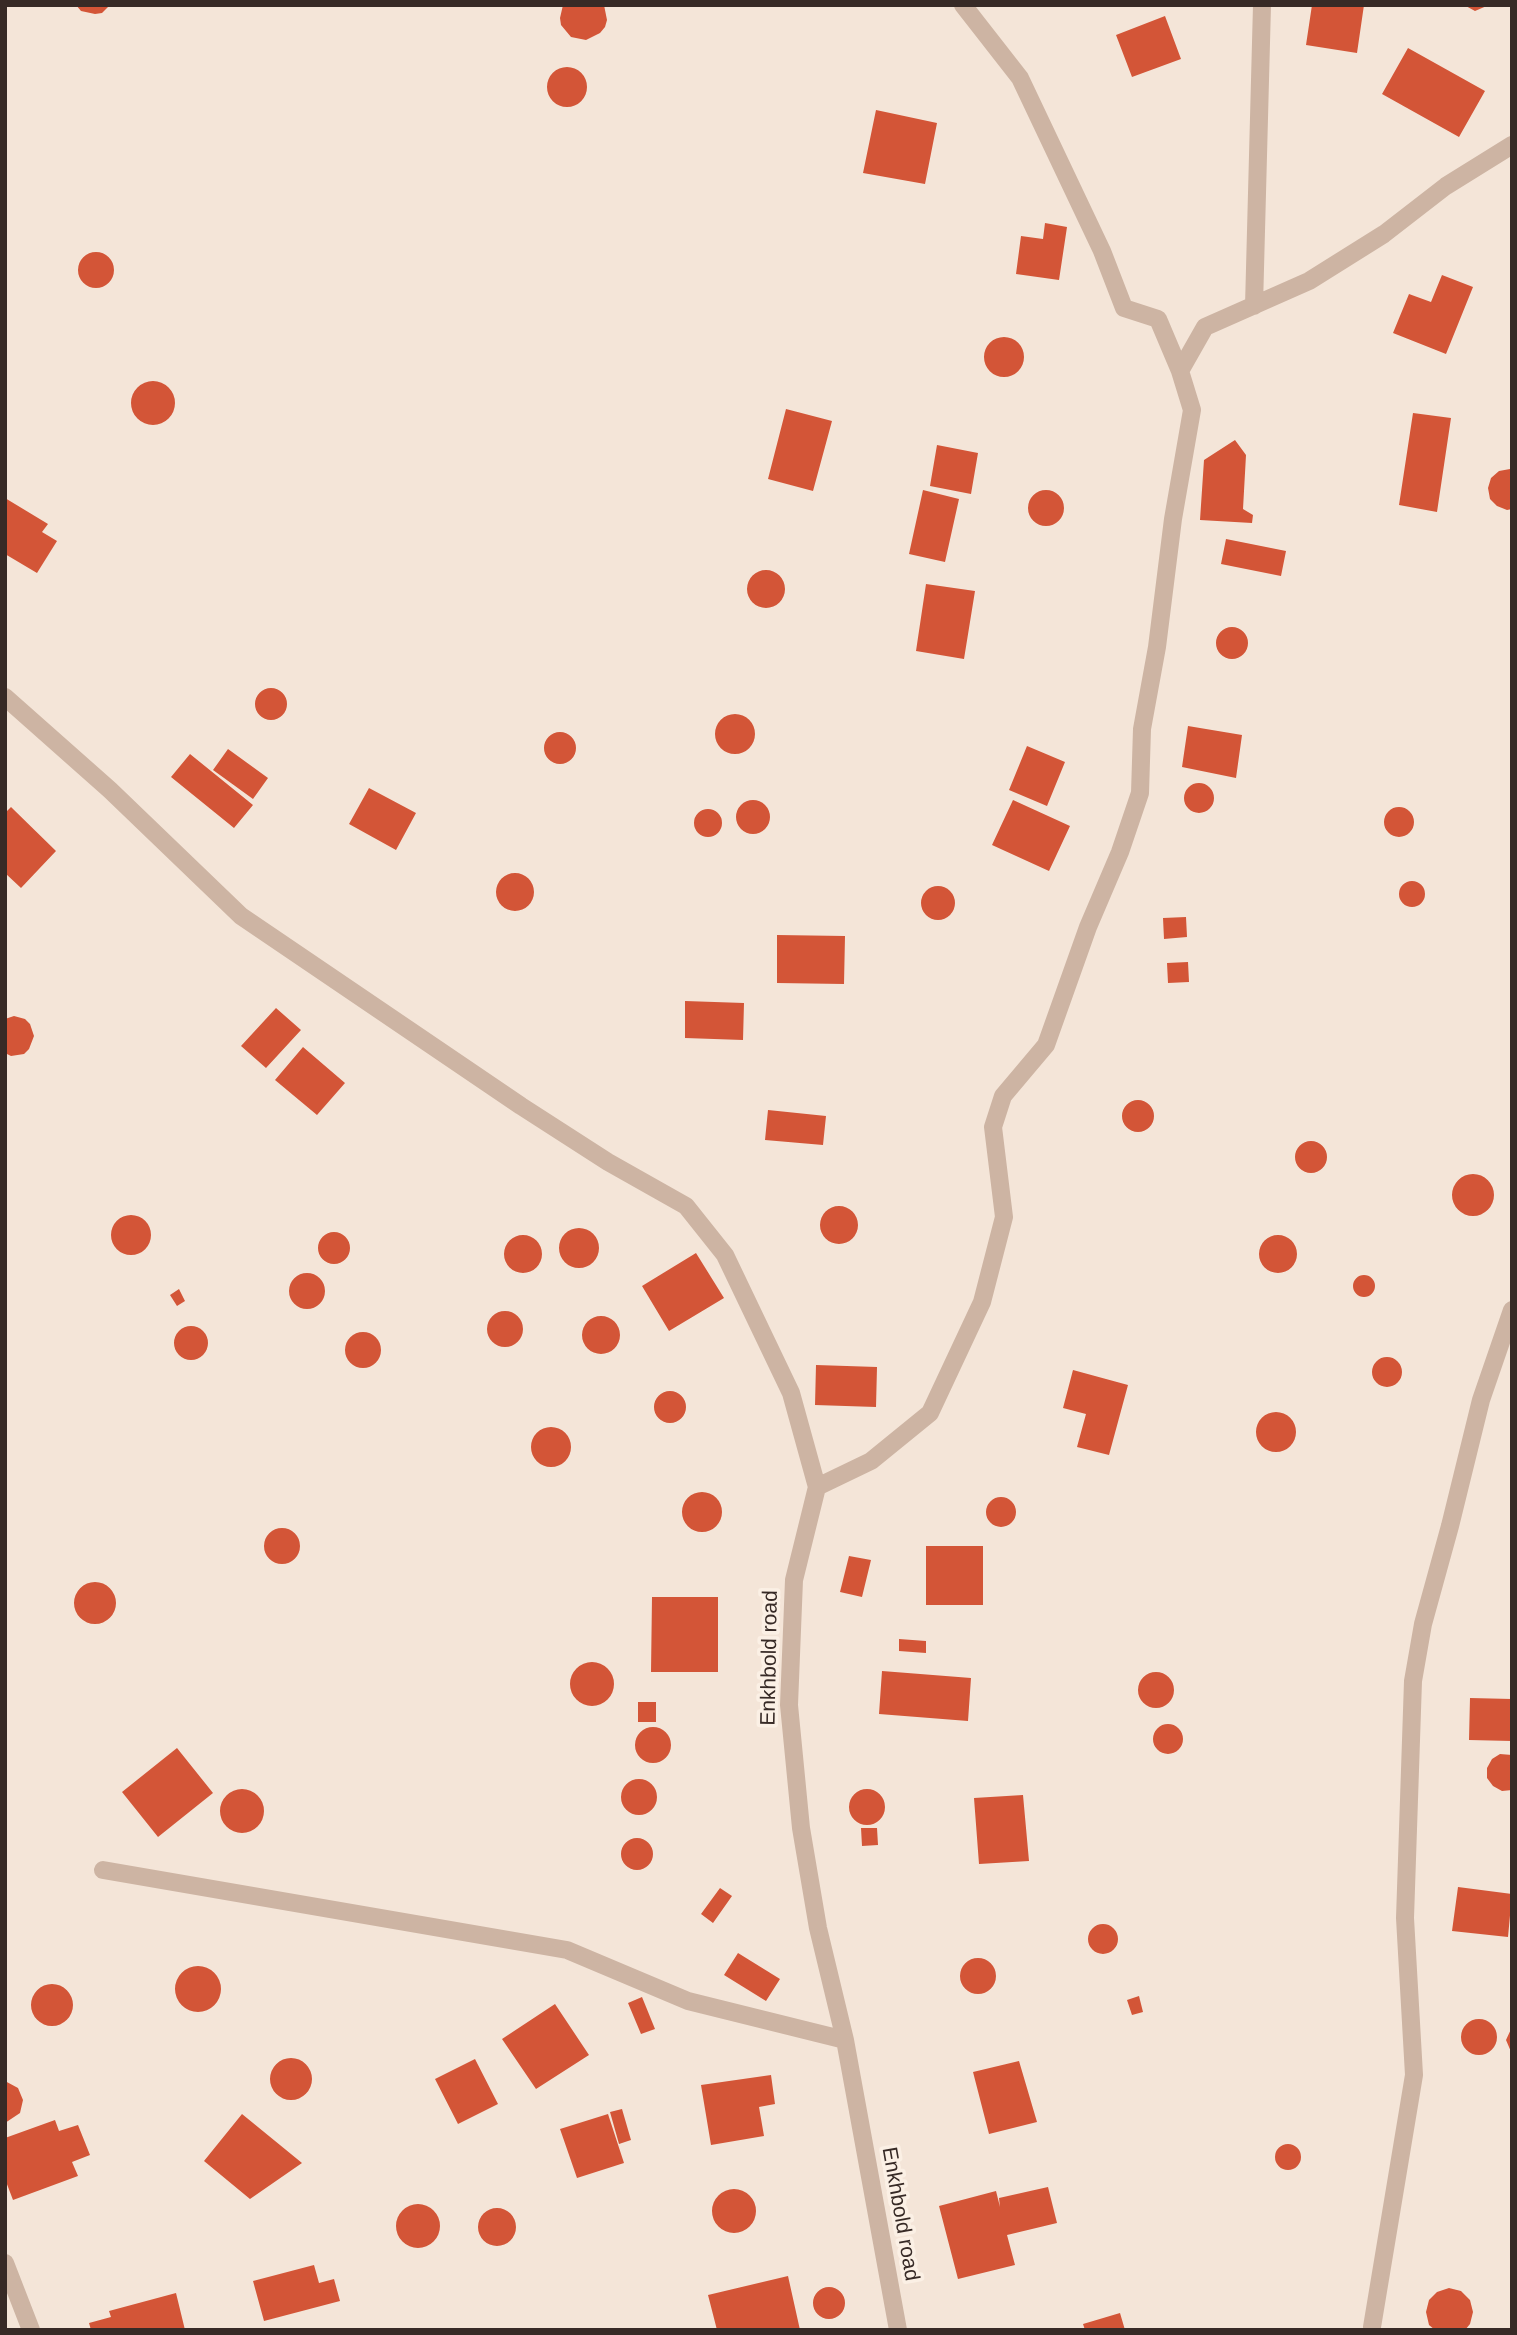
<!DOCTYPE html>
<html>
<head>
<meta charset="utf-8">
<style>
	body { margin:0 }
	#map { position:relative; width:1517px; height:2335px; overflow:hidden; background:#f4e5d8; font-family:Helvetica,sans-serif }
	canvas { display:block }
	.frame { position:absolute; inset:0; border:7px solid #372a26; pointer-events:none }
</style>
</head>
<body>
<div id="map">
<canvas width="1517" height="2335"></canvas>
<div class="frame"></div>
</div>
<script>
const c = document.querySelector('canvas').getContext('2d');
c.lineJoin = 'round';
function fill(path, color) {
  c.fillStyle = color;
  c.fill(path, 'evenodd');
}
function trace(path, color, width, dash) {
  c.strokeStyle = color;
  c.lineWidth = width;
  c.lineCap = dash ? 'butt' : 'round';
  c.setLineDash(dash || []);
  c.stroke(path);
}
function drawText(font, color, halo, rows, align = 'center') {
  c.font = font + ' Helvetica,sans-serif';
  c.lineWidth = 7;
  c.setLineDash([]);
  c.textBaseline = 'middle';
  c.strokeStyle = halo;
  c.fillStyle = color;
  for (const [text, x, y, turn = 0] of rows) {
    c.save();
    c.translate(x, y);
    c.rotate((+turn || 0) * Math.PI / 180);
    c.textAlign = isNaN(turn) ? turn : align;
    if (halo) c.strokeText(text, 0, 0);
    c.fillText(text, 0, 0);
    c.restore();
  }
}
fill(new Path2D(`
	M76,5h34l-8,8 -7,1 -14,-3z
	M563,5h41l3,15 -2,7 -5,6 -14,7 -15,-3 -10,-12 -1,-7z
	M1312,5h52l-7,48 -51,-8z
	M1464,5h25l-14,6z
	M1165,16l16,43 -49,18 -16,-42z
	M1408,48l77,43 -26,46 -77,-43z
	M547 87a20 20 0 1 1 40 0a20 20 0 1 1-40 0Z
	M876,110l61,13 -12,61 -62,-11z
	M1045,223l22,4 -8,53 -43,-6 5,-38 22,3z
	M78 270a18 18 0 1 1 36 0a18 18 0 1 1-36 0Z
	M1442,275l31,12 -27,67 -53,-21 16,-39 22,8z
	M984 357a20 20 0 1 1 40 0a20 20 0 1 1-40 0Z
	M131 403a22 22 0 1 1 44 0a22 22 0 1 1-44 0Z
	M786,409l46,12 -19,70 -45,-12z
	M1413,413l38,5 -14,94 -38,-7z
	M1235,440l11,15 -3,54 10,6 -1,8 -52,-3 4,-60z
	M937,445l41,8 -7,41 -41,-8z
	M1510,469l2,1v39l-5,1 -10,-4 -7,-7 -2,-11 3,-10 8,-7z
	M923,490l36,9 -14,63 -36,-8z
	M1028 508a18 18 0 1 1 36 0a18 18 0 1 1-36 0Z
	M5,498l43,26 -6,8 15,9 -20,32 -32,-19z
	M1226,539l60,12 -5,25 -60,-12z
	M747 589a19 19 0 1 1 38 0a19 19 0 1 1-38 0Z
	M926,584l49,7 -11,68 -48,-8z
	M1216 643a16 16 0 1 1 32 0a16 16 0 1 1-32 0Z
	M255 704a16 16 0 1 1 32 0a16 16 0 1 1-32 0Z
	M715 734a20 20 0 1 1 40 0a20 20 0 1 1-40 0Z
	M1188,726l54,9 -6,43 -54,-11z
	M544 748a16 16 0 1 1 32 0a16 16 0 1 1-32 0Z
	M1027,746l38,16 -18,44 -38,-16z
	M228,749l40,29 -15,21 -40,-29z
	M190,754l63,51 -19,23 -63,-51z
	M1184 798a15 15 0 1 1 30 0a15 15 0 1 1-30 0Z
	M369,788l47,25 -20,37 -47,-26z
	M1013,800l57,26 -21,45 -57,-26z
	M736 817a17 17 0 1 1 34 0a17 17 0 1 1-34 0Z
	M1384 822a15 15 0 1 1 30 0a15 15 0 1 1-30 0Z
	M11,807l45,44 -35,37 -16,-15v-60z
	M694 823a14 14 0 1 1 28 0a14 14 0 1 1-28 0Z
	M496 892a19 19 0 1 1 38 0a19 19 0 1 1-38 0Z
	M1399 894a13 13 0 1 1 26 0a13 13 0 1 1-26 0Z
	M921 903a17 17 0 1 1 34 0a17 17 0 1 1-34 0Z
	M1186,917l1,20 -23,2 -1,-21z
	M777,935l68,1 -1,48 -67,-1z
	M1188,962l1,20 -21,1 -1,-20z
	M685,1001l59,2 -1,37 -58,-2z
	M276,1008l25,22 -35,38 -25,-22z
	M14,1016l11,3 5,5 4,12 -5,13 -5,5 -13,2 -6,-3v-34z
	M303,1047l42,36 -28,32 -42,-35z
	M1122 1116a16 16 0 1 1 32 0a16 16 0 1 1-32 0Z
	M768,1110l58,6 -3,29 -58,-5z
	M1295 1157a16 16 0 1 1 32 0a16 16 0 1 1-32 0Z
	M1452 1195a21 21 0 1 1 42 0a21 21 0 1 1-42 0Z
	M820 1225a19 19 0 1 1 38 0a19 19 0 1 1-38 0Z
	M111 1235a20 20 0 1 1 40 0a20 20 0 1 1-40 0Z
	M559 1248a20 20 0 1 1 40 0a20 20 0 1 1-40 0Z
	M318 1248a16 16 0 1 1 32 0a16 16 0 1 1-32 0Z
	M504 1254a19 19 0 1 1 38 0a19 19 0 1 1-38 0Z
	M1259 1254a19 19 0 1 1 38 0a19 19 0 1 1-38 0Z
	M696,1253l28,45 -55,33 -27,-45z
	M289 1291a18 18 0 1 1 36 0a18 18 0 1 1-36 0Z
	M1353 1286a11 11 0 1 1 22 0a11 11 0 1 1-22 0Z
	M179,1289l6,12 -8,5 -7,-11z
	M487 1329a18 18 0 1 1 36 0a18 18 0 1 1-36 0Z
	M582 1335a19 19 0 1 1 38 0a19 19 0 1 1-38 0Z
	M174 1343a17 17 0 1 1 34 0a17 17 0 1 1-34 0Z
	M345 1350a18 18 0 1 1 36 0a18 18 0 1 1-36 0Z
	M1372 1372a15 15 0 1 1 30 0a15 15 0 1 1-30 0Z
	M816,1365l61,2 -1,40 -61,-2z
	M1073,1370l55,15 -19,70 -32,-8 9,-33 -23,-6z
	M654 1407a16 16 0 1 1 32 0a16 16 0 1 1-32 0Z
	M1256 1432a20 20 0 1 1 40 0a20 20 0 1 1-40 0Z
	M531 1447a20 20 0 1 1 40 0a20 20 0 1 1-40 0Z
	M682 1512a20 20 0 1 1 40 0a20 20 0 1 1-40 0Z
	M986 1512a15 15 0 1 1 30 0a15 15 0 1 1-30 0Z
	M264 1546a18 18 0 1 1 36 0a18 18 0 1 1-36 0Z
	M926,1546h57v59h-57z
	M849,1556l22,4 -9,37 -22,-5z
	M74 1603a21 21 0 1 1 42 0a21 21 0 1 1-42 0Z
	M652,1597h66v75h-67z
	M899,1639l27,2v12l-27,-2z
	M570 1684a22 22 0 1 1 44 0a22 22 0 1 1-44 0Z
	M882,1671l89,7 -3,43 -89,-7z
	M1138 1690a18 18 0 1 1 36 0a18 18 0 1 1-36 0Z
	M1470,1698l42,1v42l-43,-1z
	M638,1702h18v20h-18z
	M1153 1739a15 15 0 1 1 30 0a15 15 0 1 1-30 0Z
	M635 1745a18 18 0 1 1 36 0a18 18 0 1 1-36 0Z
	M177,1748l36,45 -55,44 -36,-45z
	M1500,1754l12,1v35l-10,1 -9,-5 -6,-8v-10l5,-9z
	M621 1797a18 18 0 1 1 36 0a18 18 0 1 1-36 0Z
	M220 1811a22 22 0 1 1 44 0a22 22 0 1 1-44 0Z
	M849 1807a18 18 0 1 1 36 0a18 18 0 1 1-36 0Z
	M1023,1795l6,66 -50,3 -5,-66z
	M861,1828h16l1,17 -16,1z
	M621 1854a16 16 0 1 1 32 0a16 16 0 1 1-32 0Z
	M1458,1887l54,7 -4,43 -56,-6z
	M720,1888l12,8 -19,27 -12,-9z
	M1088 1939a15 15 0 1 1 30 0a15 15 0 1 1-30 0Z
	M738,1953l42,26 -14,22 -42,-26z
	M960 1976a18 18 0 1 1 36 0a18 18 0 1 1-36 0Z
	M175 1989a23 23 0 1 1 46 0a23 23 0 1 1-46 0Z
	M31 2005a21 21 0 1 1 42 0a21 21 0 1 1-42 0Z
	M1139,1996l4,16 -11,3 -5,-15z
	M642,1997l13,32 -14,5 -13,-31z
	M555,2004l34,51 -53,34 -34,-50z
	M1461 2037a18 18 0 1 1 36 0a18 18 0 1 1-36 0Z
	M1512,2027v27l-6,-14z
	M270 2079a21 21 0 1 1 42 0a21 21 0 1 1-42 0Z
	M475,2059l23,45 -40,20 -23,-45z
	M1019,2061l18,61 -48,12 -16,-62z
	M771,2075l4,29 -16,3 5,29 -53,9 -10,-60z
	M5,2081l13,7 5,12 -3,13 -15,10z
	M622,2109l9,31 -12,4 -9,-32z
	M242,2114l60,49 -52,36 -46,-38z
	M608,2114l16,49 -47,15 -17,-49z
	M55,2120l4,11 19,-6 12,30 -18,7 6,14 -65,24 -8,-21v-41z
	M1275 2157a13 13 0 1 1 26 0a13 13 0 1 1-26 0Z
	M1048,2187l9,36 -50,12 8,30 -57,14 -19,-73 57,-15 4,16 -1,-9z
	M712 2211a22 22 0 1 1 44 0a22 22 0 1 1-44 0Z
	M396 2226a22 22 0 1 1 44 0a22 22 0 1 1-44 0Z
	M478 2227a19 19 0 1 1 38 0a19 19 0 1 1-38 0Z
	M314,2265l5,18 15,-4 6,22 -76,20 -11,-40z
	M788,2276l12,54h-83l-9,-35z
	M813 2303a16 16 0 1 1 32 0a16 16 0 1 1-32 0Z
	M1449,2288l12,3 9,9 3,12 -3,12 -5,6h-30l-6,-5 -3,-13 3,-12 8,-8z
	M176,2293l9,37h-94l-2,-7 22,-6 -2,-6z
	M1120,2313l5,17h-40l-2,-6z`), '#d35537');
trace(new Path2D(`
	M963,5l57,73 82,173 22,57 34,11 22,52
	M1254,306l8,-301
	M5,697l105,93 131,126 280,190 87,56 78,44 39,49 66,138 26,94 -23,93 -5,125 12,123 17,100 27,112 53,290
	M817,1487l54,-26 59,-48 52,-111 22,-85 -11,-90 10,-31 43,-51 42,-118 32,-75 20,-59 2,-64 15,-82 16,-128 19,-109 -12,-39 25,-44 104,-46 75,-47 62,-48 66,-41
	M103,1870l464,80 121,51 157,39
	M5,2263l26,67
	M1372,2327l42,-252 -9,-157 8,-237 10,-57 27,-98 31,-126 31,-90`), '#cdb4a3', 18);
drawText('21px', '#372a26', '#fbf0e5', [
	["Enkhbold road",770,1658,-89],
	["Enkhbold road",900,2214,80]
]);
</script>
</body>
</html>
